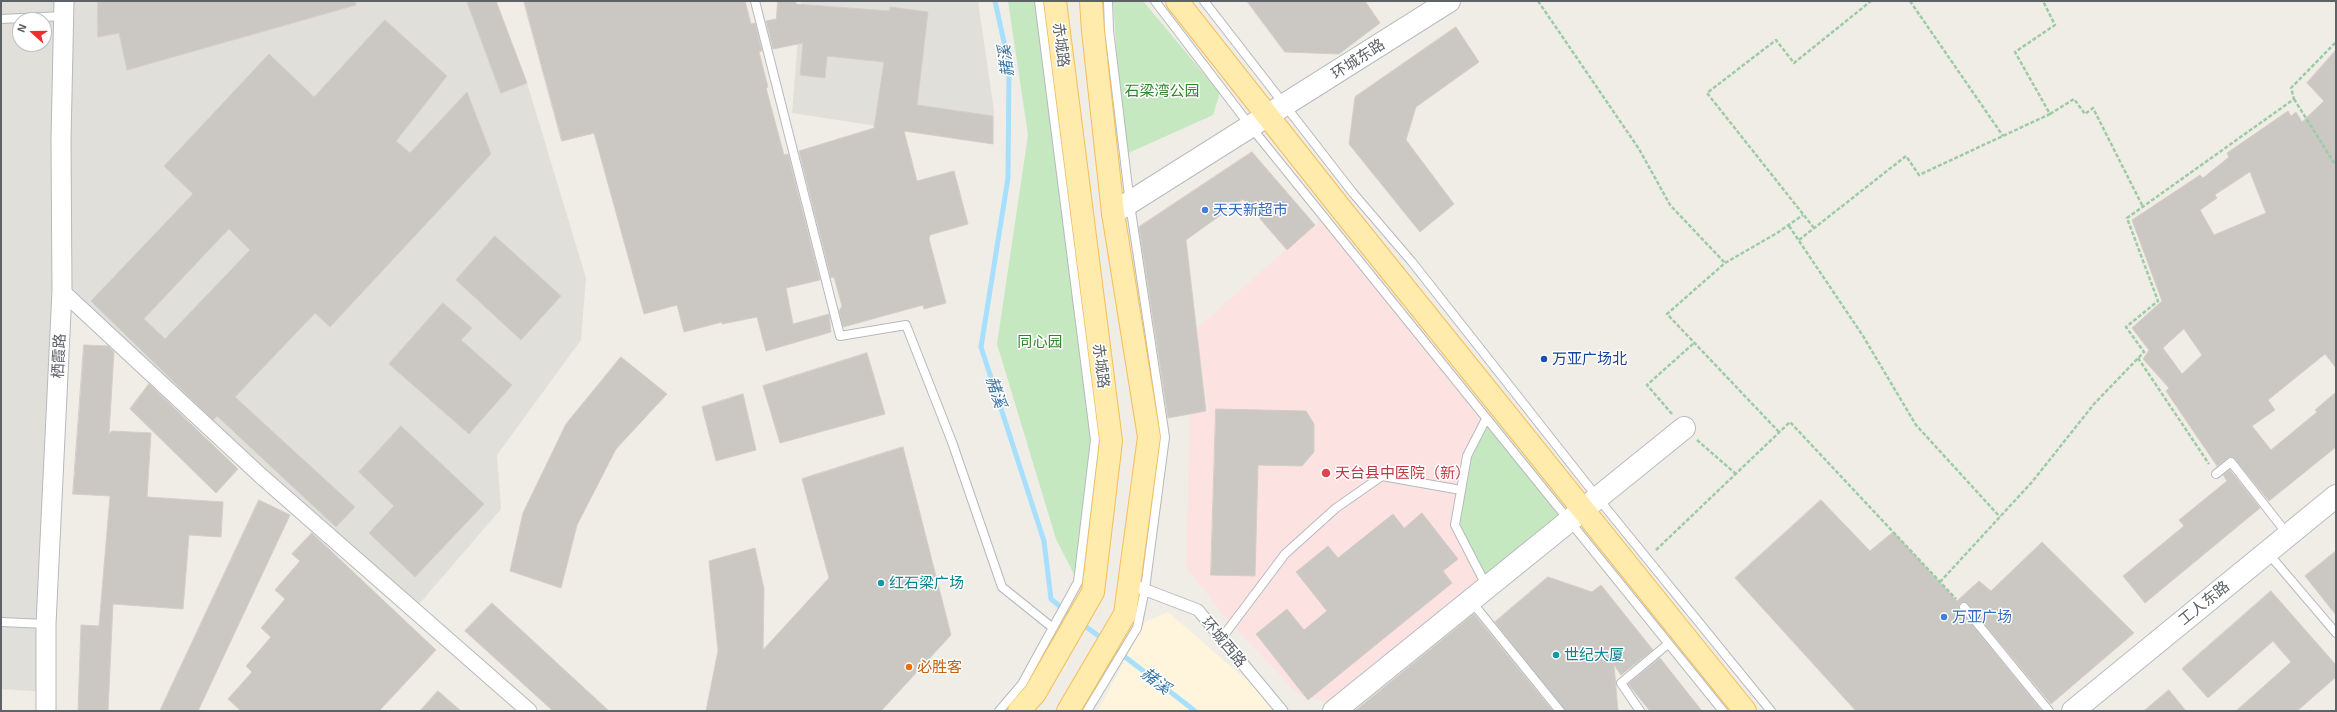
<!DOCTYPE html>
<html>
<head>
<meta charset="utf-8">
<style>
	body { margin:0 }
	#map { position:relative; width:2337px; height:712px; overflow:hidden; background:#f0ede6; font-family:"Exo 2",sans-serif }
	canvas { display:block }
	.frame { position:absolute; inset:0; border:2px solid #5d6267; pointer-events:none }
	.north { position:absolute; left:12px; top:12px; width:40px; height:40px; box-sizing:border-box; background:#fff; border:1px solid #bec0c2; border-radius:50%; rotate:291deg; font-size:11px; font-weight:700; line-height:16px; text-align:center; color:#5d6267 }
	.north::after { content:''; display:block; margin:auto; width:14px; height:18px; background:#f02c2c; clip-path:polygon(50% 0,100% 100%,50% 72%,0 100%) }
</style>
</head>
<body>
<div id="map">
<canvas width="2337" height="712"></canvas>
<div class="frame"></div>
<div class="north">N</div>
</div>
<script>
const c = document.querySelector('canvas').getContext('2d');
c.lineJoin = 'round';
function fill(path, color) {
  c.fillStyle = color;
  c.fill(path, 'evenodd');
}
function trace(path, color, width, dash) {
  c.strokeStyle = color;
  c.lineWidth = width;
  c.lineCap = dash ? 'butt' : 'round';
  c.setLineDash(dash || []);
  c.stroke(path);
}
function drawText(font, color, halo, rows, align = 'center') {
  c.font = font + ' "Exo 2","Noto Sans SC",sans-serif';
  c.lineWidth = 3;
  c.setLineDash([]);
  c.textBaseline = 'middle';
  c.strokeStyle = halo;
  c.fillStyle = color;
  for (const [text, x, y, turn = 0] of rows) {
    c.save();
    c.translate(x, y);
    c.rotate((+turn || 0) * Math.PI / 180);
    c.textAlign = isNaN(turn) ? turn : align;
    if (halo) c.strokeText(text, 0, 0);
    c.fillText(text, 0, 0);
    c.restore();
  }
}
fill(new Path2D(`
	M1168,612l111,96 2,3h-183l47,-89z`), '#fff4dc');
fill(new Path2D(`
	M1,1h495l31,82 59,195 -5,62 -84,115 4,54 -87,101 -352,-319 -16,401 -45,-3zM20,20h24v24h-24z
	M816,1h162l16,110 -1,33 -201,-31 9,-111z`), '#e1dfda');
fill(new Path2D(`
	M1324,216l162,203 1,168 -149,117 -39,-9 -75,-79 -38,-49 4,-154 19,-1 -14,-82z`), '#fde2e2');
fill(new Path2D(`
	M1008,1h31l56,439 -17,142 -22,-43 -59,-195 31,-209z
	M1113,1h30l77,92 -7,22 -89,40z
	M1486,419l83,101 -82,67 -32,-62 12,-69z`), '#c5e8c1');
trace(new Path2D(`
	M995,1l14,64 -1,113 -27,169 63,194 7,58 22,18
	M1081,623l23,17
	M1111,646l84,65`), '#a7e0ff', 5);
const building = new Path2D(`
	M98,1h257l1,4 -229,65 -8,-37 -21,4z
	M467,1h29l31,82 -26,10z
	M524,1h221l6,23 4,-1 7,28 -3,1 9,35 -2,1 18,67 4,-1 32,126 -34,8 7,36 36,-10 2,18 -65,19 -9,-34 -35,7v-2l-38,10 -7,-27 -33,9 -50,-181 -32,8z
	M778,1h18v3l94,7v-4l38,5 -11,93 76,11v28l-89,-13 13,50 37,-10 14,53 -38,11 -1,4 17,64 -22,6 -1,-4 -80,22 -4,-16 3,-5 -8,-29 -3,1 -32,-127 75,-23 10,-66 -57,-6 -2,22 -25,-3 3,-32 -30,6 -7,-28 10,-2z
	M1247,1h118l15,22 -41,31 -54,-2z
	M385,20l62,56 -51,65 14,12 57,-61 24,62 -161,173 -15,-14 -80,84 120,110 -19,20 -119,-111 -4,4 -122,-119 102,-107 -29,-28 105,-112 45,43zM229,229l21,21 -85,89 -21,-20z
	M1456,27l23,35 -63,45 -10,33 48,64 -34,28 -71,-88 6,-47z
	M2336,50v318l-11,-14 -57,46 7,10 -23,16 19,24 46,-38 -2,-2 21,-18v55l-67,54 -36,-44 -5,1 -11,8 -51,-75 3,-3 -26,-29 6,-9 -17,-22 30,-27 -30,-81 68,-45 3,3 26,-21 -2,-4 61,-42 3,5 5,-4 6,10 22,-21 -17,-18zM2250,172l16,41 -52,22 -14,-25 17,-12 -2,-3zM2184,329l18,26 -20,19 -19,-26z
	M1252,152l63,73 -28,25 -44,-51 -57,41 20,171 -38,7 -29,-191z
	M495,236l66,60 -40,44 -65,-60z
	M443,303l29,25 -11,12 51,45 -43,49 -80,-70z
	M84,345l24,1 6,6 -5,82 3,-3 39,2 -4,64 76,5 -2,35 -32,-2 -6,74 -70,-5 -5,107h-30l3,-86 18,1 11,-130 -37,-2z
	M867,353l18,61 -105,29 -17,-57z
	M621,357l46,37 -51,55 -39,76 -16,63 -51,-17 13,-58 43,-89z
	M149,384l89,85 -22,24 -86,-84z
	M743,394l13,56 -40,11 -14,-54z
	M1216,409l90,2 8,13v28l-12,14 -44,-1 -3,111 -44,-1z
	M401,426l83,78 -69,73 -46,-44 25,-27 -35,-34z
	M903,447l48,188 -70,76h-175l12,-60 -9,-90 46,-13 9,41 -1,61 66,-72 -27,-99z
	M2230,470l30,38 -115,95 -22,-27 61,-50 -5,-6 48,-39 -4,-6z
	M259,500l31,15 -92,196h-38z
	M1821,500l49,51 23,-19 64,69 22,-20 12,10 51,-49 92,91 -83,71 -83,-100 -5,-2 -4,3 1,5 82,101h-186l-121,-133z
	M1422,513l36,46 -15,12 9,12 -144,117 -52,-66 31,-25 17,21 23,-19 -31,-39 32,-26 10,12 55,-44 11,14z
	M312,533l124,117 -57,61h-138l-13,-12 24,-27 -6,-6 25,-29 -10,-9 24,-29 -10,-9 25,-29 -8,-7z
	M2336,551v64l-31,-39z
	M1548,577l44,15 9,-7 52,65 -32,25 -7,-10 4,46h-53l-70,-89z
	M2271,591l65,74v12l-39,34h-61l55,-49 -18,-21 -65,57 -26,-29z
	M492,603l117,108h-56l-88,-80z
	M1474,614l79,97h-198z
	M1660,658l42,53h-52l-22,-27z
	M2169,690l17,21h-42z
	M438,691l23,20h-41z`);
fill(building, '#cbc8c3');
trace(building, '#d5cec4', 1);
const service = new Path2D(`
	M755,1l85,335 66,-11 46,117 50,145 51,41
	M1155,1l96,126 472,584
	M1204,1l149,192 59,69 185,235 174,214
	M1,19l63,-3
	M1486,419l-19,37 -12,69 32,62
	M2216,474l15,-12 57,73
	M2268,553l68,80
	M1471,601l89,110
	M1964,607l85,104
	M1,622l45,2
	M1221,639l64,-85 51,-46 46,-32 79,14
	M999,711l23,-27 56,-102 17,-142 -56,-439
	M1087,711l50,-83 8,-39 20,-152 -35,-233 -21,-174 -1,-29
	M1640,711l-19,-28 47,-39`);
const pedestrian = new Path2D(`
	M1130,584l68,26 84,101`);
const minor = new Path2D(`
	M62,291l199,185 268,235`);
const tertiary = new Path2D(`
	M46,711v-87l16,-333 -1,-151 3,-139`);
const secondary = new Path2D(`
	M1113,213l336,-212
	M1334,711l350,-283
	M2073,711l263,-215`);
const primary = new Path2D(`
	M1177,1l161,204 407,506
	M1019,711l16,-18 58,-101 18,-151 -56,-440
	M1068,711l57,-97 24,-177 -36,-224 -20,-182 -2,-30`);
trace(service, '#b6b9bd', 10);
trace(pedestrian, '#b6b9bd', 13);
trace(minor, '#b6b9bd', 17);
trace(tertiary, '#b6b9bd', 21);
trace(secondary, '#b7bbc0', 24);
trace(primary, '#f7bd58', 24);
trace(new Path2D(`
	M1538,1l101,148 31,56 55,58
	M1910,1l93,135
	M2294,99l42,67
	M2050,114l24,-15 11,15 8,-6 50,99
	M1789,226l74,110 53,89 84,92
	M1814,228l-107,-135 69,-53 18,23 77,-62
	M1799,240l107,-84 13,19 131,-61 -35,-62 40,-27 -12,-24
	M2138,358l71,106
	M1672,414l-25,-29 47,-42
	M1779,432l-112,-118 58,-51 52,-30 26,-18
	M1697,440l39,34
	M1656,550l134,-128 166,177
	M1940,582l92,-100 62,-78 50,-52 -18,-25 32,-26 -31,-83 167,-119 -3,-11 45,-46`), '#9bcca5', 2.5, [4, 2]);
trace(service, '#fff', 8);
trace(pedestrian, '#fff', 11);
trace(minor, '#fff', 15);
trace(tertiary, '#fff', 19);
trace(secondary, '#fff', 22);
trace(primary, '#ffebac', 22);
for (const [x, y, r, color] of [
	[1205,210,4,"#3f7fe0"],
	[1544,359,4,"#1a4fb4"],
	[1326,473,5,"#e0444e"],
	[881,583,4,"#0f9aa8"],
	[1944,617,4,"#3f7fe0"],
	[1556,655,4,"#0f9aa8"],
	[909,667,4,"#e8710a"]
]) {
  const dot = new Path2D();
  dot.arc(x, y, r, 0, 2 * Math.PI);
  c.fillStyle = color;
  c.fill(dot);
  trace(dot, '#fff', 1.5);
}
drawText('15px', '#5d6267', '#fff', [
	["赤城路",1061,45,83],
	["环城东路",1358,59,-33],
	["栖霞路",59,356,-87],
	["赤城路",1101,366,83],
	["工人东路",2204,603,-39],
	["环城西路",1224,642,50]
]);
drawText('15px', '#338230', '#fff', [
	["石梁湾公园",1162,91],
	["同心园",1040,342]
]);
drawText('15px', '#366cbe', '#fff', [
	["天天新超市",1213,210],
	["万亚广场",1952,617]
], 'left');
drawText('15px', '#164399', '#fff', [
	["万亚广场北",1552,359]
], 'left');
drawText('15px', '#be3a42', '#fff', [
	["天台县中医院（新）",1335,473]
], 'left');
drawText('15px', '#0d838f', '#fff', [
	["红石梁广场",889,583],
	["世纪大厦",1564,655]
], 'left');
drawText('15px', '#c56008', '#fff', [
	["必胜客",917,667]
], 'left');
drawText('italic 16px', '#3976a4', '#fff', [
	["赭溪",1006,61,-97],
	["赭溪",996,392,72],
	["赭溪",1156,681,38]
]);
</script>
</body>
</html>
